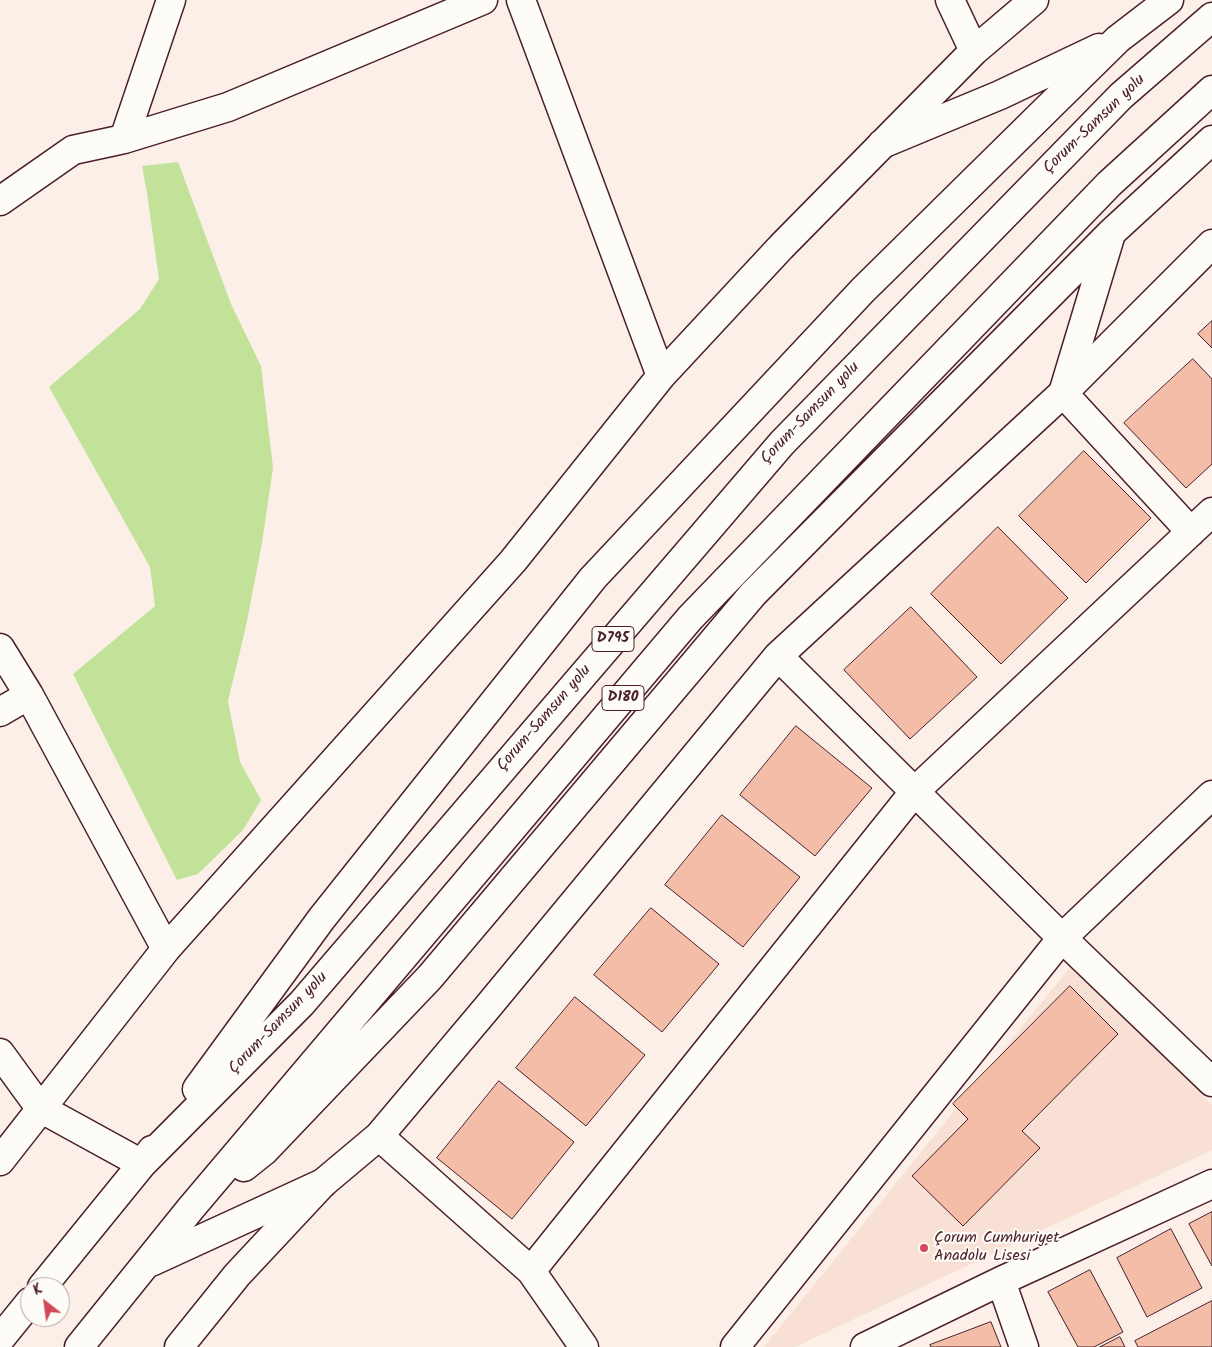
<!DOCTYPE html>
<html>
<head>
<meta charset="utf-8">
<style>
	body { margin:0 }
	#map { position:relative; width:1212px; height:1347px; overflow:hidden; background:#fbefe7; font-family:Kalam,sans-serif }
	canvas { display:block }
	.north { position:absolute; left:20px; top:1277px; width:50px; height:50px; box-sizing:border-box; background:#fdfcf7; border:1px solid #b5a4a5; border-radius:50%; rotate:330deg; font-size:14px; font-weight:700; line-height:20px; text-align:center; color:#4a1f2b }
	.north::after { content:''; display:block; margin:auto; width:18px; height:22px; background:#d1495b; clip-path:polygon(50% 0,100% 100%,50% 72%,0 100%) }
</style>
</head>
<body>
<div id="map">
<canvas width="1212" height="1347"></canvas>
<div class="north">K</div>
</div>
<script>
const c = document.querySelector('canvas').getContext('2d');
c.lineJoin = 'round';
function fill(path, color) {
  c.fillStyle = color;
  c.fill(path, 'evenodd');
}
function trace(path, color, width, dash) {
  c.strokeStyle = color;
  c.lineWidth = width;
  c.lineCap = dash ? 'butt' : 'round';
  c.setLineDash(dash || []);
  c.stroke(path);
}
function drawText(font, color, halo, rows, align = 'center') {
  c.font = font + ' Kalam,sans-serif';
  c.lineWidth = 4;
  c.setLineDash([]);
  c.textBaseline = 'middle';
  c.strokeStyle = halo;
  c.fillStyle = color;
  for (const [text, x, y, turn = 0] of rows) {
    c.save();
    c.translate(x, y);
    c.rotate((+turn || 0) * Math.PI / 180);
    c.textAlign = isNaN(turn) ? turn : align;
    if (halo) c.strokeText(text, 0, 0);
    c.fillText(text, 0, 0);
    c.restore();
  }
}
fill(new Path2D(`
	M1071,966l141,139v45l-417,197h-31z`), '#f9e0d4');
fill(new Path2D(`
	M178,162l53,142 30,62 12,102 -11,75 -16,83 -18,75 12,61 21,38 -18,30 -45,44 -21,6 -104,-206 82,-68 -5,-39 -101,-180 91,-78 19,-30 -12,-86 -5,-27z`), '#c2e29a');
const building = new Path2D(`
	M1212,321v27l-14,-14z
	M1193,359l19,20v85l-26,24 -62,-65z
	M1084,451l67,67 -65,65 -67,-67z
	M998,527l70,71 -67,66 -70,-70z
	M911,607l66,70 -67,62 -66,-69z
	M796,726l76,62 -57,68 -75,-61z
	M722,815l78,62 -57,70 -78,-62z
	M651,908l68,56 -57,68 -68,-57z
	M1070,986l48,48 -96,97 18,17 -77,78 -51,-50 56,-57 -15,-15z
	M575,997l70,58 -59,71 -70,-58z
	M499,1081l75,61 -62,77 -75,-61z
	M1212,1212v54l-23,-42z
	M1171,1229l31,59 -55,29 -30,-59z
	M1090,1270l33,62 -29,15h-16l-30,-55z
	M1212,1301v46h-74l-3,-6z
	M991,1322l10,25h-70l-1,-2z
	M1120,1337l5,10h-25z`);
fill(building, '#f4bda7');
trace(building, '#4a1f2b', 1);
const minor = new Path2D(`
	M521,0l140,376
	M950,0l24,51
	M124,139l47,-139
	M0,201l73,-51 51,-11 104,-32 255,-107
	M1063,393l128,139
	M0,648l29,47 137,254
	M778,656l284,282 150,144
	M0,712l29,-17
	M0,1053l40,55
	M379,1136l152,135 53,76
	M0,1161l166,-212 347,-388 148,-185 120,-129 193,-196 60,-51
	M531,1271l384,-480 297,-279
	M1001,1281l23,66
	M179,1347l58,-72 86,-92 56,-47 107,-127 292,-353 285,-263 149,-149
	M735,1347l327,-409 150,-143
	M865,1347l136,-66 211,-97`);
const trunk = new Path2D(`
	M882,144l118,-49 99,-47
	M1063,393l47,-156
	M197,1089l125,-171 271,-340 270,-288 255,-251 51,-39
	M40,1108l102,56 10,-14
	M244,1167l20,-16 166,-174 323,-383 358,-361 101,-93
	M151,1262l172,-79
	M42,1287l100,-123 160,-161 480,-560 339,-347 91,-79
	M0,1339l30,-37
	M79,1347l112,-139 499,-590 419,-434 103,-94`);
trace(minor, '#4a1f2b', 31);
trace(trunk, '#4a1f2b', 31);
trace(minor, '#fdfcf7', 28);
trace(trunk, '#fdfcf7', 28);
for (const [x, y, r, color] of [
	[924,1248,5,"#d1495b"]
]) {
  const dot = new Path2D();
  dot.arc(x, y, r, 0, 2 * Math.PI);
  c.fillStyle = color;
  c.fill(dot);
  trace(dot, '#fdfcf7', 2);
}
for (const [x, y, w] of [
	[613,639,42],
	[623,698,42]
]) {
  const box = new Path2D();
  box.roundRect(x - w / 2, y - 12.5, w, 25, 4);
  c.fillStyle = '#fdfcf7';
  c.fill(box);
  trace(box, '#4a1f2b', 1);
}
drawText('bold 15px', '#4a1f2b', null, [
	["D795",613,639],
	["D180",623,698]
]);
drawText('16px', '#4a1f2b', '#fdfcf7', [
	["Çorum-Samsun yolu",1095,125,-44],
	["Çorum-Samsun yolu",811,414,-46],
	["Çorum-Samsun yolu",545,719,-49],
	["Çorum-Samsun yolu",279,1024,-46]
]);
drawText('16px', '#4a1f2b', '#fdfcf7', [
	["Çorum Cumhuriyet",934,1239],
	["Anadolu Lisesi",934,1257]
], 'left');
</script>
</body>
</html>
